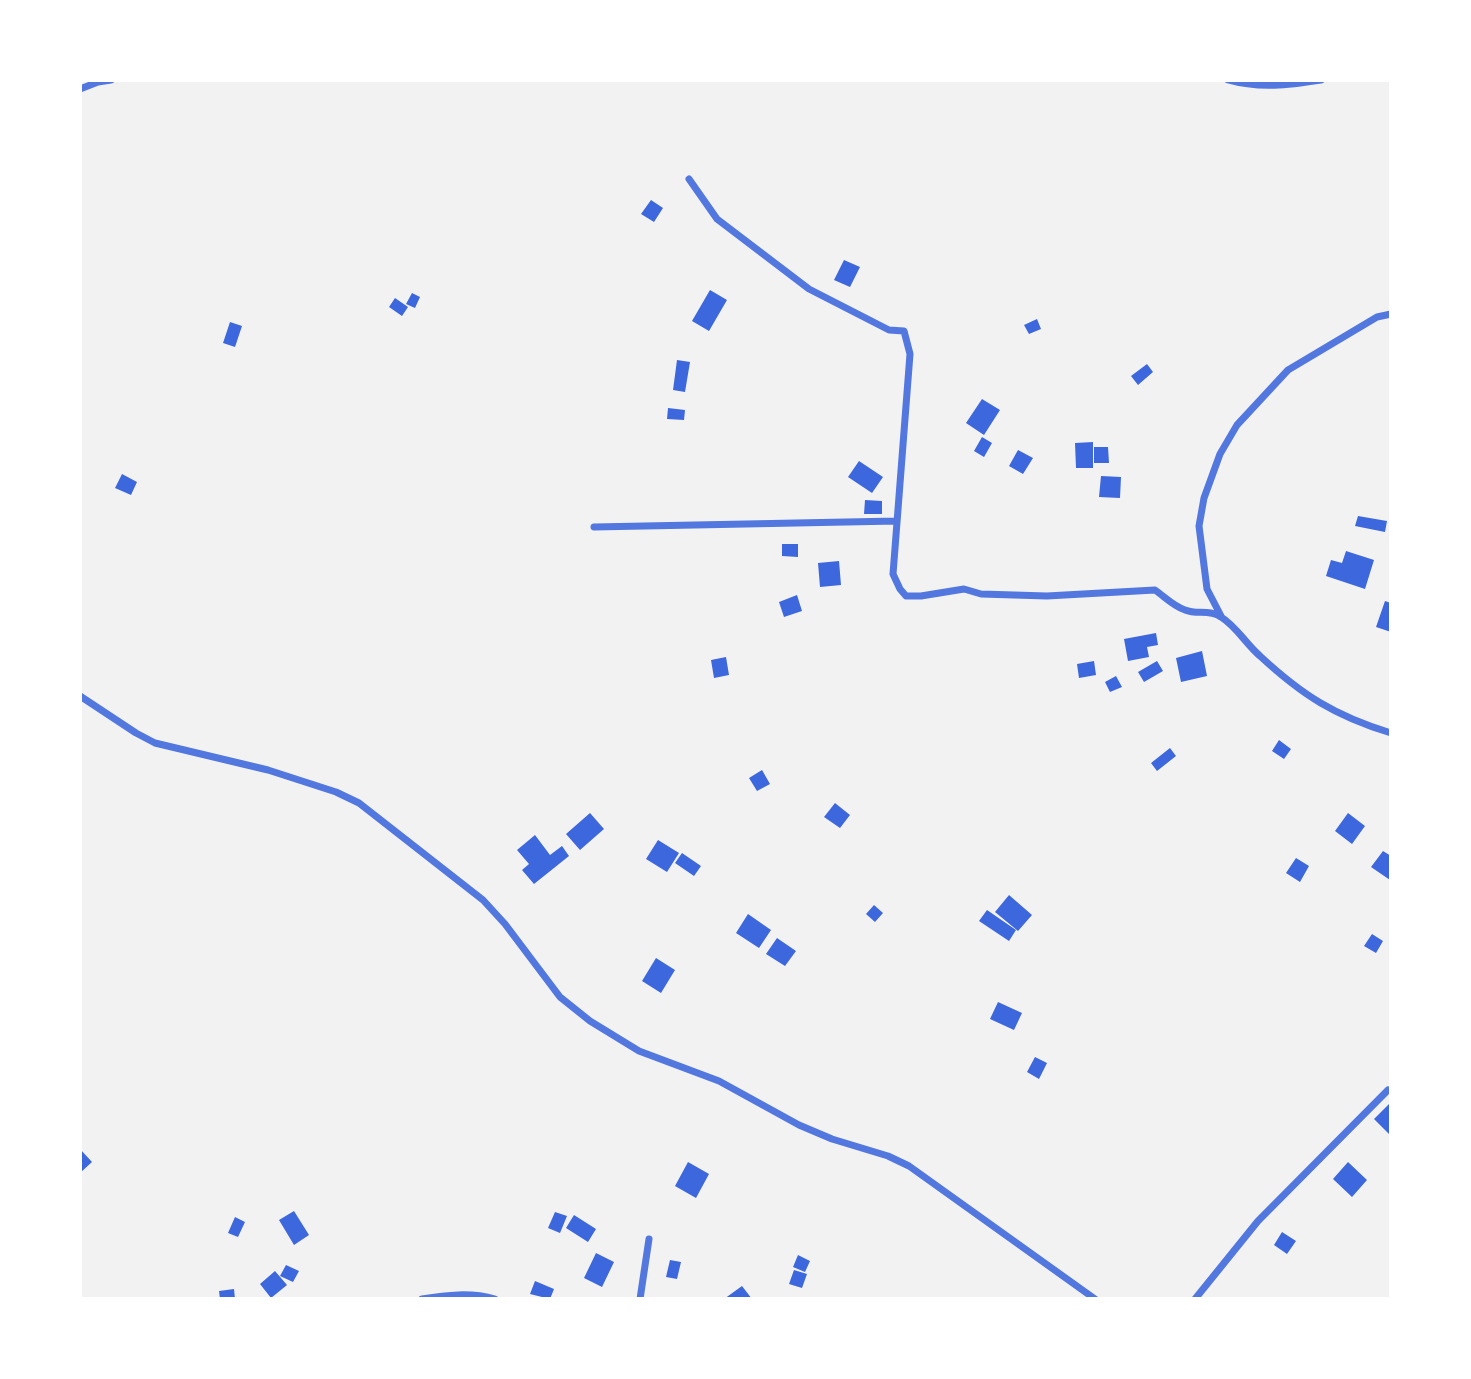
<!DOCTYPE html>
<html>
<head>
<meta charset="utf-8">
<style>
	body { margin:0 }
	#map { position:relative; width:1471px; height:1379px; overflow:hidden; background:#f2f2f2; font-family:Barlow,sans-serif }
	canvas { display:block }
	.frame { position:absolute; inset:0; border:82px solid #fff; pointer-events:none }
</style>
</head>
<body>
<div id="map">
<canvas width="1471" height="1379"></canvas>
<div class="frame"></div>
</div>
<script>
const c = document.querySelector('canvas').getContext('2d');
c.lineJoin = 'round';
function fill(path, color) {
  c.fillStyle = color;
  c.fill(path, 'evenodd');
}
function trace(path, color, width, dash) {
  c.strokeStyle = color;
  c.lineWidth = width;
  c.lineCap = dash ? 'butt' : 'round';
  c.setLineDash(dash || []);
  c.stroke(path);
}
fill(new Path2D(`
	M651,200l12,8 -9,14 -13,-8z
	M844,260l16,7 -10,20 -16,-7z
	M710,290l17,10 -18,31 -17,-10z
	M412,293l8,4 -5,11 -9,-4z
	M395,298l13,9 -6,9 -13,-9z
	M1037,319l4,10 -12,5 -5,-9z
	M230,322l12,4 -7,21 -12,-4z
	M677,360l13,2 -5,30 -12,-2z
	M1147,364l6,8 -15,13 -7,-9z
	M982,399l18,11 -16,25 -18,-12z
	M668,408l17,2 -1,10 -17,-1z
	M982,437l10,6 -8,14 -10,-6z
	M1093,442v26h-17l-1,-25z
	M1094,447h14l1,16h-15z
	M1018,450l15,8 -10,16 -14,-8z
	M859,461l24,16 -11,16 -24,-16z
	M122,474l15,8 -6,13 -16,-7z
	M1101,476l20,1 -1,21 -21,-1z
	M865,500l17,1v13h-18z
	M1358,516l29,5 -2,11 -30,-6z
	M782,544h16v13l-16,-1z
	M1346,551l28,9 -9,29 -39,-13 5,-16 11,3z
	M839,561l2,24 -21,2 -2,-24z
	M797,595l5,16 -18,6 -5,-15z
	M1385,601l6,2v29l-15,-5z
	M1156,633l2,12 -11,2 2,10 -21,4 -4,-22z
	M1202,651l5,25 -26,6 -5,-24z
	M726,657l3,18 -15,3 -3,-18z
	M1094,661l2,14 -17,3 -2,-14z
	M1157,661l6,10 -19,11 -6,-10z
	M1116,676l6,11 -12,5 -5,-10z
	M1279,740l12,9 -7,10 -12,-8z
	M1170,748l6,8 -19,15 -6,-8z
	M762,770l8,14 -13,7 -8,-13z
	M835,803l15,12 -10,13 -16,-11z
	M590,813l14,16 -24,21 -14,-16z
	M1348,813l17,13 -13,18 -17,-13z
	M535,835l15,20 12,-9 7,10 -35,28 -12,-14 7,-6 -12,-14z
	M658,840l21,13 -12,19 -21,-13z
	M1383,851l8,5 -1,24 -19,-13z
	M682,853l19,13 -7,10 -19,-13z
	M1296,858l13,8 -9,16 -14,-9z
	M1009,895l23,20 -14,16 -23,-19z
	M874,905l9,8 -8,9 -9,-8z
	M987,910l29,20 -7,11 -30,-20z
	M748,914l23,16 -12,18 -23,-15z
	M1372,934l11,7 -7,12 -12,-7z
	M777,938l19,13 -11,15 -19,-12z
	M656,958l19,12 -14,23 -19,-12z
	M998,1002l24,11 -8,17 -24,-11z
	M1035,1057l12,6 -8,16 -12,-7z
	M1389,1104l2,2v30l-17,-17z
	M80,1149l12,13 -12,11z
	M688,1162l21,12 -13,24 -21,-12z
	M1348,1162l19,18 -15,17 -19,-18z
	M294,1211l15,24 -15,10 -15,-25z
	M555,1212l12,4 -7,17 -12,-5z
	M574,1215l22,14 -8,13 -22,-14z
	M235,1217l10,5 -7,15 -10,-4z
	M1282,1232l14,9 -9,13 -13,-9z
	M596,1253l18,9 -12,25 -18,-9z
	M798,1255l12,6 -5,11 -12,-5z
	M670,1260l11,2 -4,17 -11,-2z
	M286,1265l13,6 -6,11 -13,-6z
	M794,1270l13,4 -5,14 -13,-4z
	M275,1271l12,14 -16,13 -11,-14z
	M535,1281l19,8 -4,10 -20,-5z
	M742,1286l10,13h-28z
	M234,1289l1,10h-15l-1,-8z`), '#3d67dc');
trace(new Path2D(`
	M1228,80c32,9 61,5 93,0
	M80,89l18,-7 13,-2
	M689,179l28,40 92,70 80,41 15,1 6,23 -17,220 7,15 6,7h15l43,-7 17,5 66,2 108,-6c10,7 18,16 30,20 12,5 24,-1 36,7 15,9 25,27 39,39 42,39 75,60 131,77
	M594,527l303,-6
	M1221,616l-14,-27 -8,-63 5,-28 16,-44 17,-29 51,-55 89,-53 14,-3
	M80,696l56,37 19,10 113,27 68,22 23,11 124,97 22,24 55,73 30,24 49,30 80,30 80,44 33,14 56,17 21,10 186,133
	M422,1299c24,-4 49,-7 73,0
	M640,1299l9,-60
	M1195,1299l63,-78 130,-131`), '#5277de', 7);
</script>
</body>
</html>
